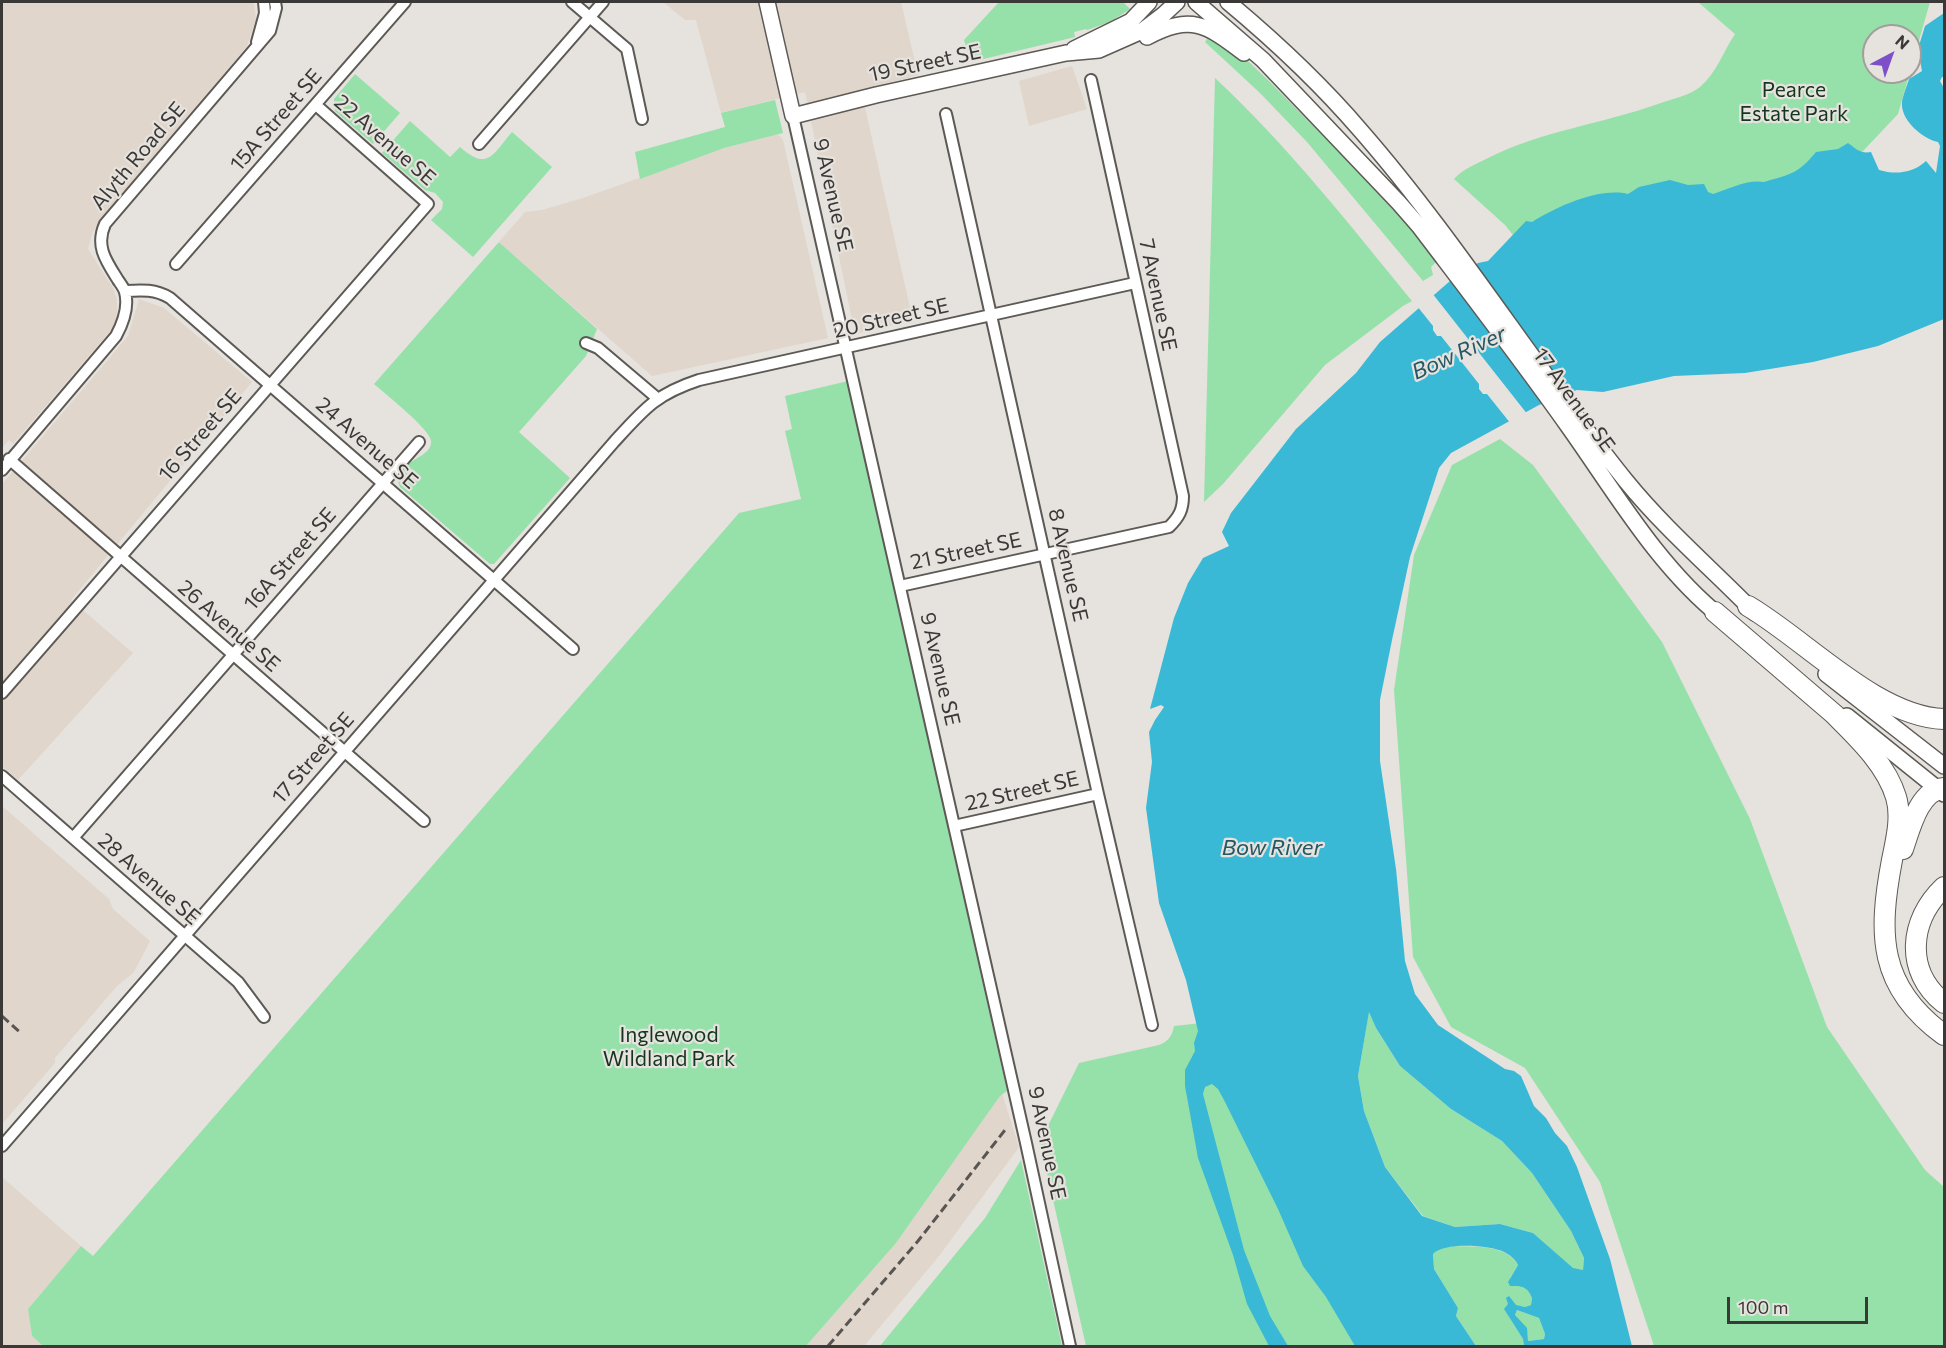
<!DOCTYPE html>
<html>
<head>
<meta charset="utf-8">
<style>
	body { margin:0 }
	#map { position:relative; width:1946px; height:1348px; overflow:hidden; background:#e6e2dd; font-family:Commissioner,sans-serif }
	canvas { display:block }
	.frame { position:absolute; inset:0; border:3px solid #3b3937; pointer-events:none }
	.north { position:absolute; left:1862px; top:24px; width:60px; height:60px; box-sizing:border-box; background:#e6e2dd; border:2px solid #a29e9b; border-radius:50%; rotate:41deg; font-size:16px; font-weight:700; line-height:24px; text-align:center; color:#3b3937 }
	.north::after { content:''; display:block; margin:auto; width:21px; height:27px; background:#7d4fc8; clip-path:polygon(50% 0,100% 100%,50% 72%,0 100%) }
	.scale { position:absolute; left:1727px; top:1297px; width:141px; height:27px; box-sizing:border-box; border:3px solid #3b3937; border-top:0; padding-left:8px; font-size:18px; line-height:21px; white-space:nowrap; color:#3b3937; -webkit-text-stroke:4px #e6e2dd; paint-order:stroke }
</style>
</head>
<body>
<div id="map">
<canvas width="1946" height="1348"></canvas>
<div class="frame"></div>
<div class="north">N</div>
<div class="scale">100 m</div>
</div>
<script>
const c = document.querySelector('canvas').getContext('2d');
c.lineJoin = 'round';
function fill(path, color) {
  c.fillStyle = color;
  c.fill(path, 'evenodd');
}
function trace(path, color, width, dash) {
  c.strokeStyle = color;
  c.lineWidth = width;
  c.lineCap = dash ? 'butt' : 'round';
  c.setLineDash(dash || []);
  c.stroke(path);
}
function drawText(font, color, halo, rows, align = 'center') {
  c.font = font + ' Commissioner,sans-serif';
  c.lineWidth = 4.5;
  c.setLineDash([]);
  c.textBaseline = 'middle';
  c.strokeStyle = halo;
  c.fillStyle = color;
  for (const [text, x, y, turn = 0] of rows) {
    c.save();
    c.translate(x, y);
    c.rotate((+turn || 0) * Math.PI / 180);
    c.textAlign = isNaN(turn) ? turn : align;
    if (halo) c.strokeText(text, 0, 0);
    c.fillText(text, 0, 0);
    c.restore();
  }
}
fill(new Path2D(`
	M2,2h249l3,2 2,15 -9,27 -148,175 -7,13 -4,15 25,39 4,12v14l-5,15 -99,115 -4,-4 -7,8z
	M663,2h238l17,73 -57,15 52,231 -58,13 -50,-242 -84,21 -25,-93h-11z
	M1072,66l15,43 -58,17 -10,-45z
	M778,134l5,6 45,198 -176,38 -152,-133h-2l27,-31 17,-2 41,-12 141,-50z
	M139,299l25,9 88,74 -181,218 62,53 -115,127 -16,-14v-282l126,-148z
	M2,806l107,93 4,10 37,32 -16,31 -17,14 -62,72v5l-53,61z
	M1002,1093l17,54 -80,109 -75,90h-58l90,-103z
	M2,1177l79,69 -53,63 4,27 11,10h-41z`), '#e0d6cb');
fill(new Path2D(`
	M999,2h124l7,7 -20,13 -23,8 -1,-1 -12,3 1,5 -104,25 -7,-22z
	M1698,2h232l-20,70v-36h-36v36h36l-12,42 -67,71 -306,65 -20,-25 -51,-46c9,-10 22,-15 34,-21 53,-27 114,-34 170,-54 13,-5 31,-8 42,-17 17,-15 23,-35 35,-53z
	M1209,36l40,26 19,18 137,139 32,42 -6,6 2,8 -10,6 -116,-139 -47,-49 -55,-51z
	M355,74l45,39 -27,31 -38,-33 -1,-12z
	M1215,78c73,68 134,146 197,223l-9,5 -78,59 -102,119 -19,18z
	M775,100l8,33 -59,15 -84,31 -5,-27 90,-25 -4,-14z
	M410,121l40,36 10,-10c28,25 33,7 52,-15l40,35 -79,90 -42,-37 11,-11 1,-7 -8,-9 -10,-3 -43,-37z
	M498,243h2l97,86 -11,27 -67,76 51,46 -76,86h-4l-90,-77c-10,-27 33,-27 31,-46 -1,-12 -47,-48 -57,-57z
	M848,381l159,710 -7,5 -104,147 -90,103h-763l-11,-10 -4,-27 53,-63 12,10 646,-743 62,-14 -16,-68 7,-2 -7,-33z
	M1500,439l33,26 129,177 88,177 77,208 98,143 19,17v159h-290l-54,-164 -75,-114 -74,-41 -38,-70 -19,-267 20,-135 38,-90z
	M1369,1011l7,17 24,38 51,43 51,32 30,32 39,58 13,27 -1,12 -10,-1 -40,-36 -33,-9 -45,3 -32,-11 -38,-49 -21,-56 -6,-35z
	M1202,1023l158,323h-274l-46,-204 39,-79 80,-18c10,-4 13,-9 15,-19z
	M1021,1160l41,186h-182l105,-128z
	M1453,1246c21,1 53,-2 65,19l-8,13 3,8c11,-2 15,3 19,12l-1,7 -6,2 -17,-3v11l15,24 1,7h-48l-20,-30 2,-8 -24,-39 -1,-15 4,-5z
	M1517,1310l22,8 6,16 -1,5 -16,2 -1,-8 -12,-18z`), '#96e1aa');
fill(new Path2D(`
	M1944,13v64h-2l-2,4 4,7v231l-66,27 -65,16 -68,11 -71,3 -71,16 -26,-2 -38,15 -88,48 -12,15 -29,89 -18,83 -12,60v61l16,108 9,92 10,33 23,31 67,44 9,2 7,5 13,30 12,12 9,15 12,13 10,21 33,92 22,87h-108l-1,-7 -19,-30 4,-5 -2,-6 3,-2 7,9 9,2 6,-2 1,-7c-5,-12 -10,-12 -22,-12l-2,-4 10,-17c-3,-6 -8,-10 -14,-13 -15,-7 -60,-10 -71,2l1,15 24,39 -2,8 20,30h-121l-29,-49 -23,-31 -25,-57 -54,-109 -6,-11 -6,-5 -7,3 -2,7 41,156 26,66 18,30h-19l-22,-42 -14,-49 -35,-97 -13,-72v-16l10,-19 -1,-8 4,-12 -12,-51 -27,-77 -13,-95 6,-46 -3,-30 6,-12 9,-13 -3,-2 -11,4 24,-91 14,-35 15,-25 26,-12 -7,-14 9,-19 65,-84 60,-56 24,-31 70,-61 28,-18 10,-2 38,-40 6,1c24,-15 67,-35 96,-28l11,-7 31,-7 18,5 16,-1 4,8 5,2c15,-5 35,-15 51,-12 27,-8 34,-8 52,-30l22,-3 10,-6c8,6 13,11 23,9l8,18c17,5 34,3 47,-9l10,12 4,-27 -2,-4c-15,-3 -38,-22 -36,-40 1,-7 5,-16 7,-23l13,-8 -4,-22 7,-23zM1369,1012l7,16 24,38 51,43 51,32 30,32 39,58 13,27 -1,12 -10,-2 -40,-35 -33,-9 -45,3 -33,-11 -37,-49 -21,-56 -6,-35zM1517,1310l22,8 6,16 -1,5 -16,2 -1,-13 -12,-13z`), '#39b9d6');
fill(new Path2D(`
	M1432,293l96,122 -17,9 -24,-30h-4l-4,-5v-5l-38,-48h-4l-4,-6v-4l-16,-20z`), '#e6e2dd');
const minor = new Path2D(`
	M572,2l55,47 15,70
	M257,42l8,-29 -1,-11
	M946,114l152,680 54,231
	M793,116l233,1027 44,203
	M479,144l124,-142
	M176,264l229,-262
	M125,291c17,-1 30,-2 45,7l403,351
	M586,343l12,5 59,50
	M9,459l415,362
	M2,470l114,-134c7,-13 13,-29 9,-44 -1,-4 -5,-9 -7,-12 -12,-19 -23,-34 -13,-56l165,-193 6,-23 -1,-6
	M900,586l269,-59c10,-10 14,-17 14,-31l-92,-416
	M2,693l426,-489 -112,-99
	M2,776l236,206 26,35
	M954,826l144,-32
	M73,838l346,-396
	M2,1146l612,-704c30,-33 42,-48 85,-62l436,-97`);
const secondary = new Path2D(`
	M767,2l26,114 83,-21 190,-42 33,-3 43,-19 21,-16 14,-13
	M1196,2l67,58 136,143 20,23c50,66 101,132 149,200 47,66 90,141 154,192
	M1228,2c48,40 92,81 133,129 96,110 173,236 265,350 39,48 86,88 129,132
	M1147,37c44,-23 59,-13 97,16
	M1074,49l57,-28 18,-19
	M1826,674l118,92
	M1847,716l97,78`);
const motorway = new Path2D(`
	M1748,606c58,34 129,111 196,113
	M1715,612l119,102c23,23 52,50 62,83 6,20 0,43 -4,63 -14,74 -14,127 52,175
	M1903,849c7,-20 16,-59 41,-61
	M1944,887c-35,33 -40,84 0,116`);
trace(minor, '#5d5955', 14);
trace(secondary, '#5d5955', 18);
trace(motorway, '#5d5955', 22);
trace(minor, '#fff', 10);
trace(secondary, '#fff', 15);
trace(motorway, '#fff', 20);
trace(new Path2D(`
	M2,1016l20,18
	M828,1346l90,-105 87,-111`), '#585553', 3, [9, 4.5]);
drawText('21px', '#3b3937', '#e6e2dd', [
	["19 Street SE",925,63,-12],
	["15A Street SE",276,120,-49],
	["22 Avenue SE",385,140,41],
	["Alyth Road SE",138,156,-50],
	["9 Avenue SE",833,195,77],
	["7 Avenue SE",1158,295,78],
	["20 Street SE",891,318,-13],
	["17 Avenue SE",1574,400,54],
	["16 Street SE",200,435,-49],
	["24 Avenue SE",367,443,41],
	["21 Street SE",966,551,-12],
	["16A Street SE",290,559,-49],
	["8 Avenue SE",1068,565,77],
	["26 Avenue SE",229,626,41],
	["9 Avenue SE",940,669,77],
	["17 Street SE",313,758,-49],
	["22 Street SE",1022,791,-13],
	["28 Avenue SE",149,879,41],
	["9 Avenue SE",1047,1143,78]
]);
drawText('21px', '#14361f', '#e6e2dd', [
	["Pearce",1794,90],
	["Estate Park",1794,114],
	["Inglewood",669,1035],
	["Wildland Park",669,1059]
]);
drawText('italic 22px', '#255865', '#e6e2dd', [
	["Bow River",1459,353,-24],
	["Bow River",1272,848]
]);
</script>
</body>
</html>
